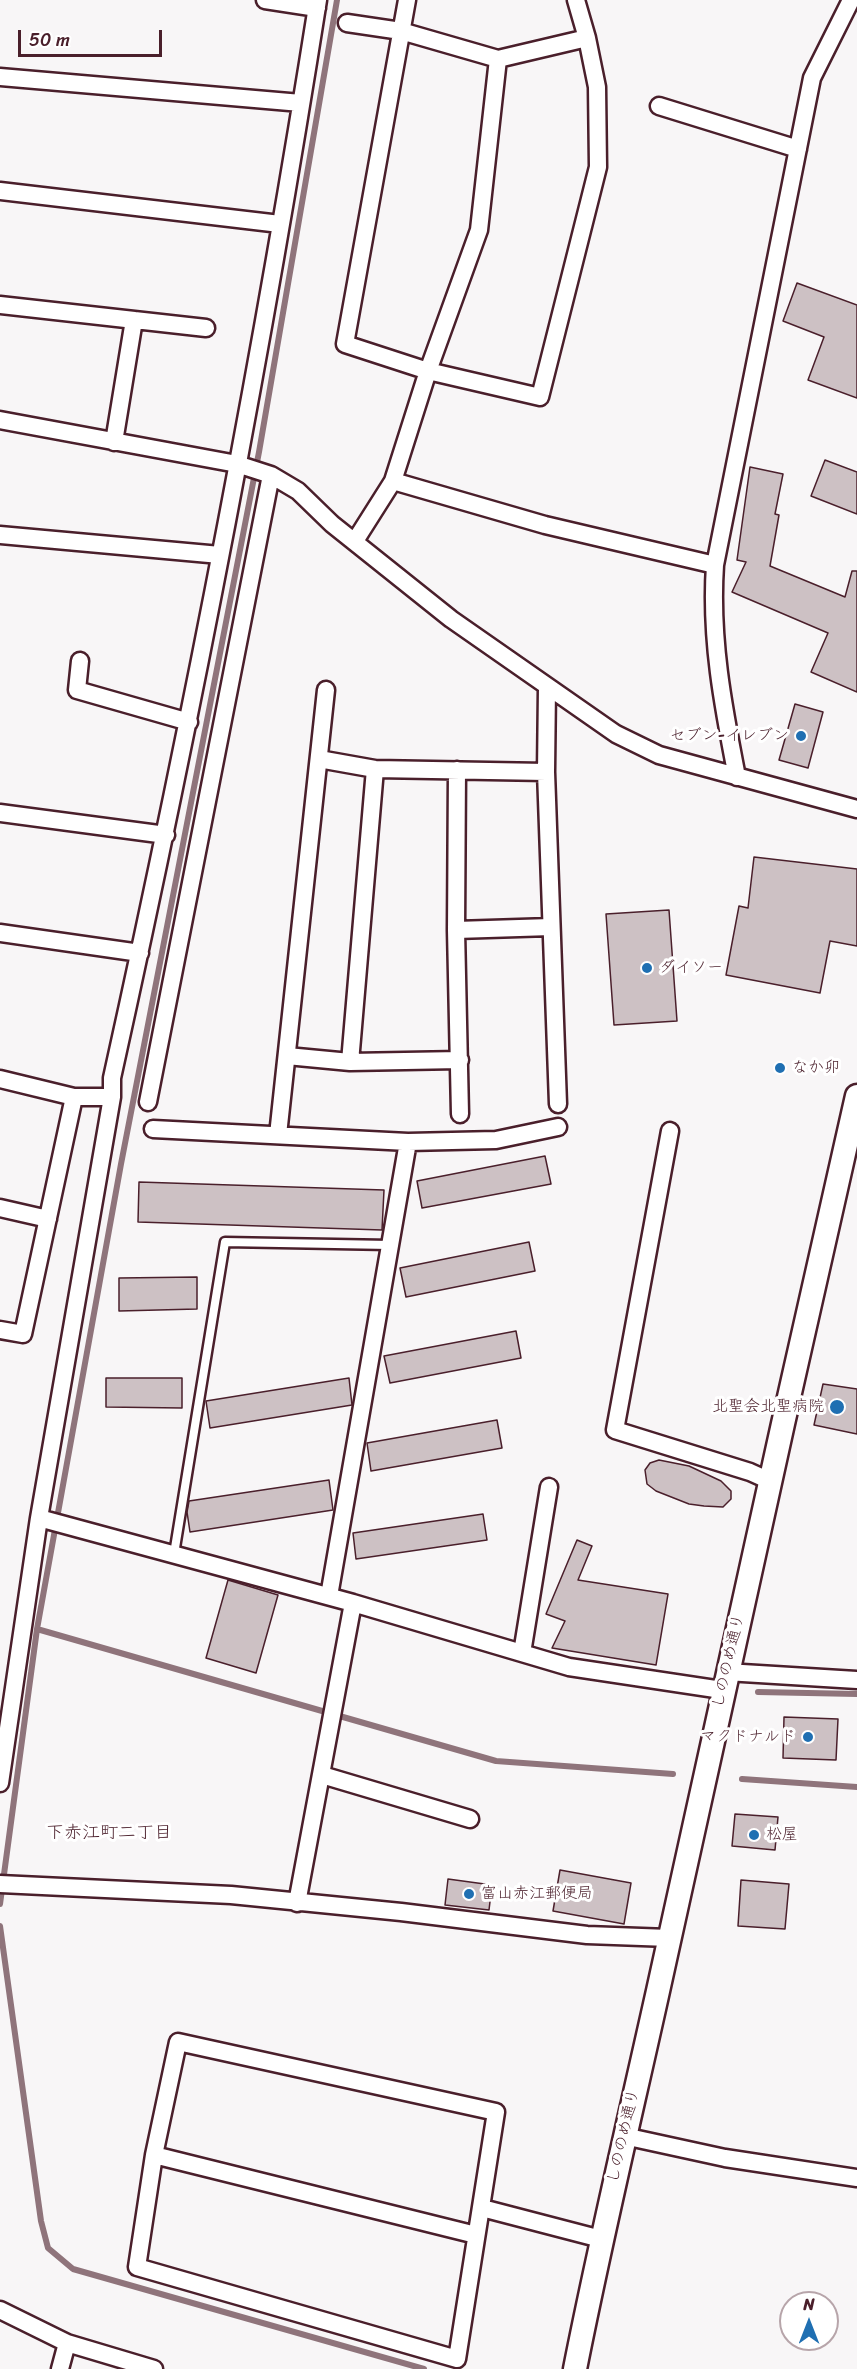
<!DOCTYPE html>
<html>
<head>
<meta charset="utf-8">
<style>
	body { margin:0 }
	#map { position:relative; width:857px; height:2369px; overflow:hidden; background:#f8f6f7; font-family:Sriracha,sans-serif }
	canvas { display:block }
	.north { position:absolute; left:779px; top:2291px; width:60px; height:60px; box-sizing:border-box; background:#fff; border:2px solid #b7a5aa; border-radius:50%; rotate:0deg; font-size:16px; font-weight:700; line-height:24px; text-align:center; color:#4a1f2b }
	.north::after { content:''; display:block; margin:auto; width:21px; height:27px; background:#1f6fb2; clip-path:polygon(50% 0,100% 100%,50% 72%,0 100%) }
	.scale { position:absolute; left:18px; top:30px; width:144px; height:27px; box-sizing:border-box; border:3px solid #4a1f2b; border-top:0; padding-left:8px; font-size:18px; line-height:21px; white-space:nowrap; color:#4a1f2b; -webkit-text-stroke:4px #fff; paint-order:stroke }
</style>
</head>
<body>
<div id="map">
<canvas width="857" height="2369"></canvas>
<div class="north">N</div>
<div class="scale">50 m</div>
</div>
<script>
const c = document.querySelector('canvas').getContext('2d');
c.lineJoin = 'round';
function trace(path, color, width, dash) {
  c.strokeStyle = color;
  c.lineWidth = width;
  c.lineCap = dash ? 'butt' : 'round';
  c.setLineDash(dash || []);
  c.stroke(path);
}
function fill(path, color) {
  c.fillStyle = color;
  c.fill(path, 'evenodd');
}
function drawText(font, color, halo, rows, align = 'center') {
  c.font = font + ' Sriracha,"Klee One",sans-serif';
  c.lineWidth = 6;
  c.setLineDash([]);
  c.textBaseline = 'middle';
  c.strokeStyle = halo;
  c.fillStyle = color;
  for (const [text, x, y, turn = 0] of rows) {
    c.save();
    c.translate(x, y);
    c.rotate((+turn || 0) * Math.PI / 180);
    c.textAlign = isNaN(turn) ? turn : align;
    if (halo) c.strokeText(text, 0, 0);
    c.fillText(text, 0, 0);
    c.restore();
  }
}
trace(new Path2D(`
	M37,1629l459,132 177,13
	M758,1692l99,2
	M742,1779l115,8
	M0,1904l37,-275 84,-465 138,-712 78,-452
	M0,1926l41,295 7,27 25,21 351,100`), '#8f747b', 6);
const building = new Path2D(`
	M797,283l60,22v93l-49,-18 16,-43 -41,-16z
	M825,460l32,12v42l-46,-18z
	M750,467l33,7 -8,40 4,1 -9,51 75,31 7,-26h5v121l-46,-20 17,-39 -96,-41 14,-30 -9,-2z
	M795,704l28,8 -15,56 -29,-8z
	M754,857l103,12v77l-27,-5 -10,52 -94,-18 13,-69 9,2z
	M669,910l8,111 -63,4 -8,-111z
	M545,1156l6,28 -129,24 -5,-27z
	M139,1182l245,8 -2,40 -244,-8z
	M529,1242l6,29 -129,26 -6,-29z
	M197,1277v32l-78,2v-33z
	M516,1331l5,27 -131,25 -6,-27z
	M106,1378h76v30l-76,-1z
	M349,1378l3,27 -142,23 -4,-27z
	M823,1384l34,5v45l-43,-9z
	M497,1420l5,28 -131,23 -4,-28z
	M659,1460l30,6 32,15 10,10v8l-8,8 -19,-1 -15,-2 -33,-13 -9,-7 -2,-14 5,-7z
	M329,1480l4,30 -143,22 -3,-20 2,-11z
	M483,1514l4,26 -131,19 -3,-26z
	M577,1540l15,6 -14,34 90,14 -12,71 -104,-17 13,-27 -19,-7z
	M228,1580l50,15 -22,78 -50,-15z
	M784,1717l54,2 -2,41 -53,-2z
	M735,1814l43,3 -3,33 -43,-4z
	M560,1870l71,13 -7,41 -71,-13z
	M448,1879l44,6 -3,25 -44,-5z
	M741,1880l48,4 -4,45 -47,-3z`);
fill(building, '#cdc1c4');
trace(building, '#4a1f2b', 1.5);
const service = new Path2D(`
	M174,1554l51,-312 165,3`);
const minor = new Path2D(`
	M265,0l52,8
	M407,0l-62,344 83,27 112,26 58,-230 -1,-80 -10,-49 -11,-38
	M347,23l54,8 97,28 89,-21
	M0,77l301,26
	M659,106l139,43
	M0,191l280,33
	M0,305l206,23
	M0,420l237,44 34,11 27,16 34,33 119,95 165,115 43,21 198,54
	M114,442l20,-122
	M393,481l152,44 170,40
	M0,535l220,20
	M355,541l38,-60 35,-110 51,-141 19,-171
	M80,661l-3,29 112,32
	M547,687l-1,85 12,332
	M319,759l56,10 171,3
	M457,770l-1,160 4,184
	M737,777c-14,-71 -27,-139 -22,-212l97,-487 39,-78
	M0,813l166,22
	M456,930l95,-3
	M0,933l140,20
	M287,1056l63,6 110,-2
	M350,1062l25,-293
	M0,1079l74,18h38v-19c79,-357 149,-716 206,-1078
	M148,1102l123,-627
	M153,1129l255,13 88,-2 62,-13
	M670,1131l-55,299 135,42 20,9
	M278,1135l48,-445
	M0,1208l48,11
	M0,1330l23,4 51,-237
	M39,1518l314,85 216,64 153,23
	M329,1596l79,-454
	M522,1653l27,-166
	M726,1672l131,8
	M322,1775l148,44
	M0,1783l39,-265 73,-421
	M0,1884l231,11 170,17 186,23 82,3
	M297,1903l56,-300
	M178,2042l318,70 -39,247 -320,-92 17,-112z
	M624,2136l101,22 132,20
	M154,2155l322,80
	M482,2208l119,31
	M0,2310l67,33 87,26
	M60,2369l7,-26`);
const secondary = new Path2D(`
	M575,2369c25,-127 55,-252 83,-378 65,-299 131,-597 199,-895`);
trace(service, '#4a1f2b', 13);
trace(minor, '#4a1f2b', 21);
trace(secondary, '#4a1f2b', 27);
trace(service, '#fff', 8);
trace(minor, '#fff', 16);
trace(secondary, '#fff', 22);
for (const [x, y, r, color] of [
	[801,736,6,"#1f6fb2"],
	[647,968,6,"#1f6fb2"],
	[780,1068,6,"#1f6fb2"],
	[837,1407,8,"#1f6fb2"],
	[808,1737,6,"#1f6fb2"],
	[754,1835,6,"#1f6fb2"],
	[469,1894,6,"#1f6fb2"]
]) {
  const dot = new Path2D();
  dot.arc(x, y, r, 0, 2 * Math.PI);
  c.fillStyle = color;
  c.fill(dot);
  trace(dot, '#fff', 2);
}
drawText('16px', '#4a1f2b', '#fff', [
	["セブン-イレブン",789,736,"right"],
	["ダイソー",659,968],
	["なか卯",792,1068],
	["北聖会北聖病院",824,1407,"right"],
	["マクドナルド",796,1737,"right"],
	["松屋",766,1835],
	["富山赤江郵便局",481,1894]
], 'left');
drawText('16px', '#4a1f2b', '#fff', [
	["しののめ通り",729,1661,-77],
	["しののめ通り",624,2136,-77]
]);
drawText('18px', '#4a1f2b', '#fff', [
	["下赤江町二丁目",109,1833]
]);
</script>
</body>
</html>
